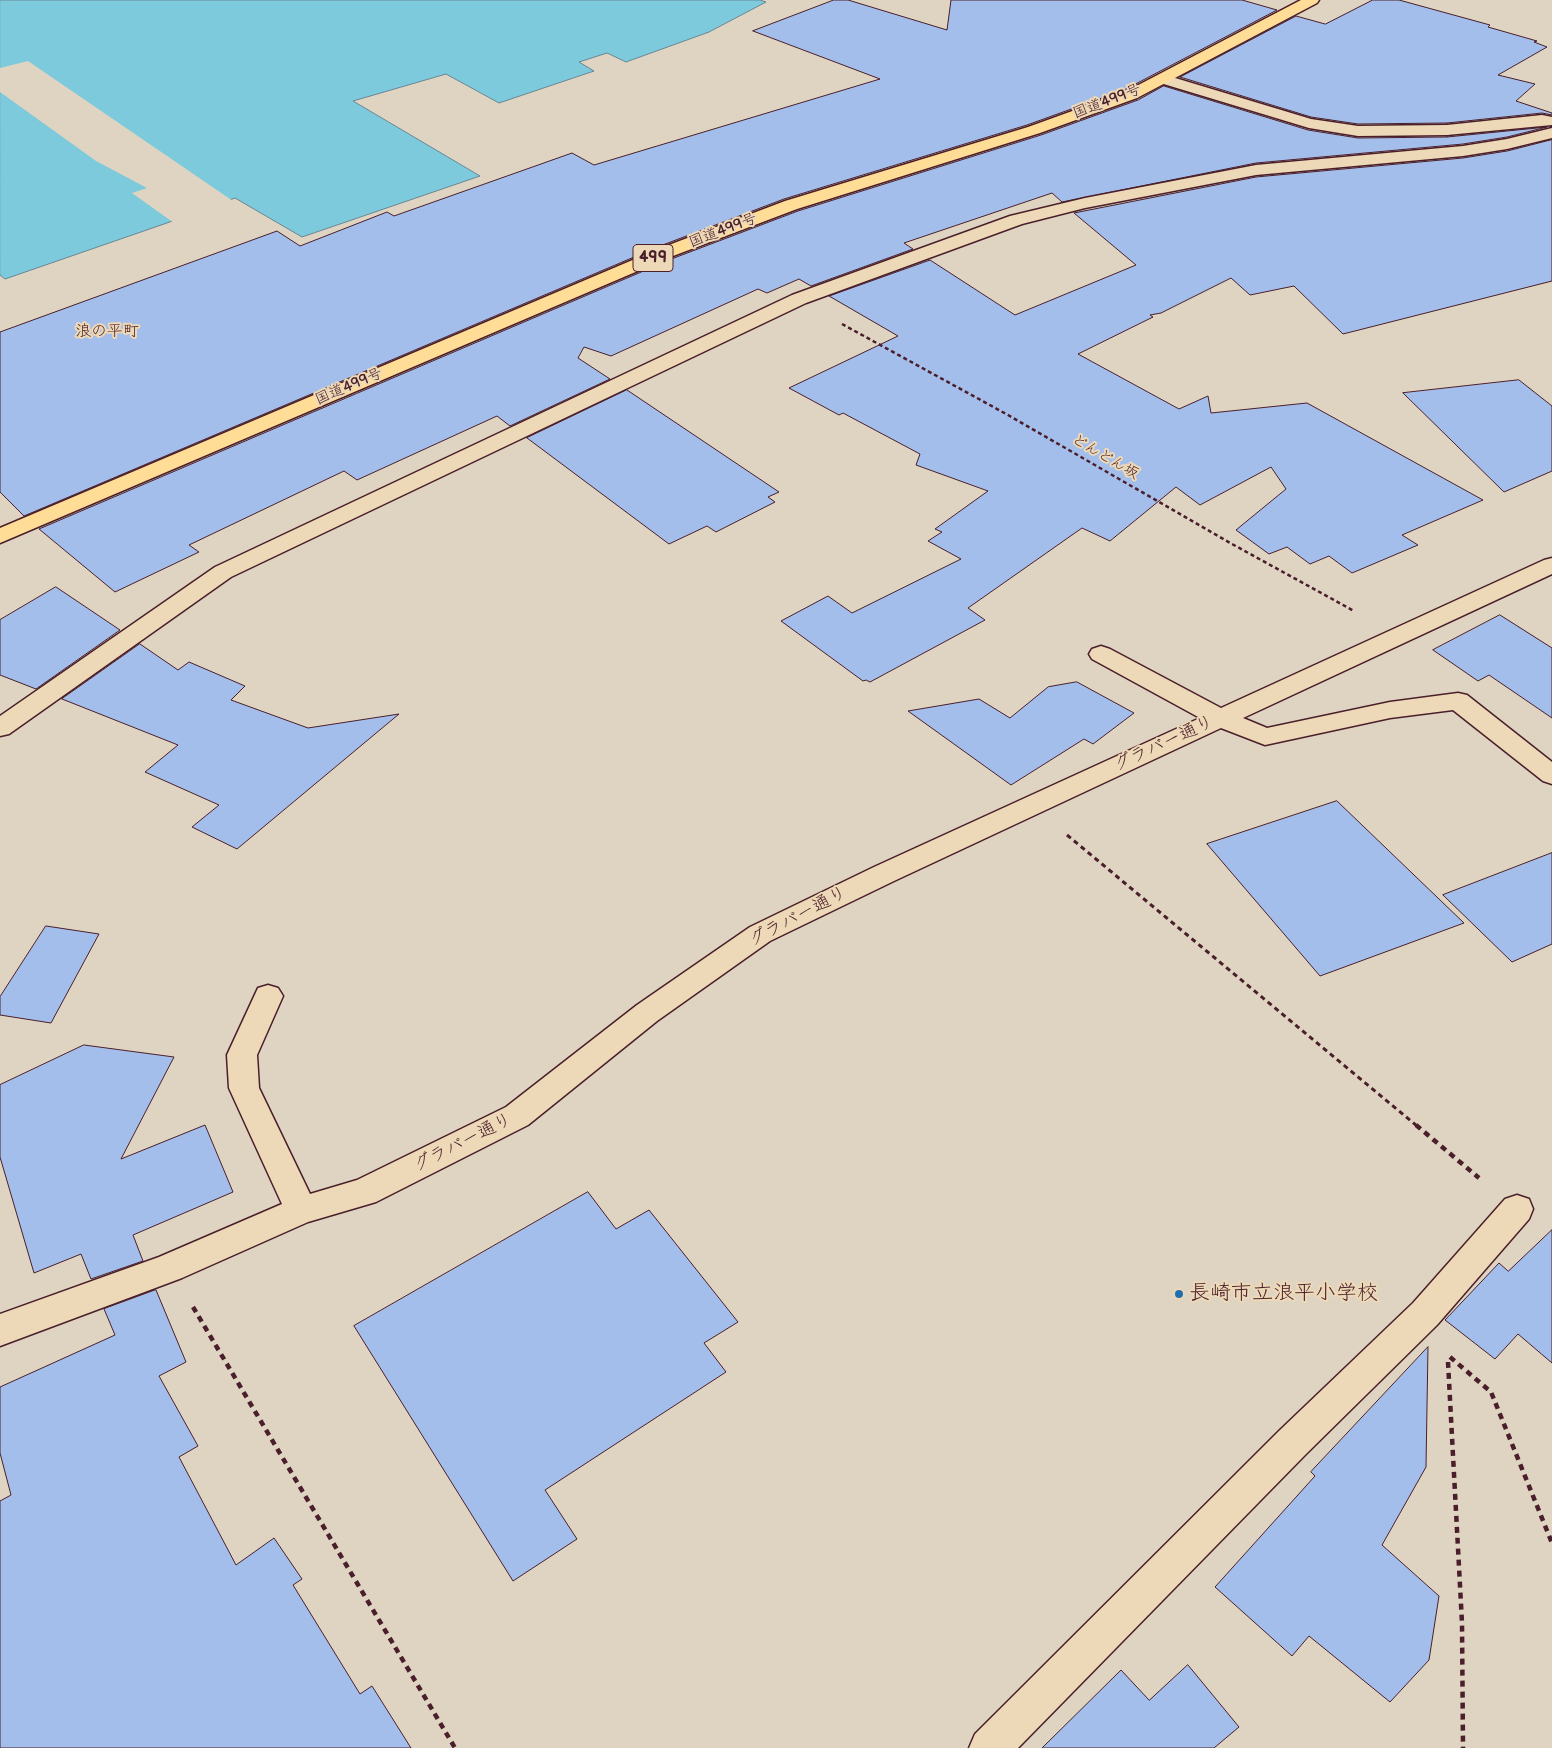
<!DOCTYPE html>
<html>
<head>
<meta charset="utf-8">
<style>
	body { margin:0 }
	canvas { display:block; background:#ded4c1 }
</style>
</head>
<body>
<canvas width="1552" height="1748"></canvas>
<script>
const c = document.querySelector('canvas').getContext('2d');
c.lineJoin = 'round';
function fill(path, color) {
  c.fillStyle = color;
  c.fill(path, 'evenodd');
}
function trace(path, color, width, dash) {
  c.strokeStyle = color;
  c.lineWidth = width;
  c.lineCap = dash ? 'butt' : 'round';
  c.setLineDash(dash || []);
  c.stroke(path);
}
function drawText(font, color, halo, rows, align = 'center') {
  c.font = font + ' "Balsamiq Sans","Klee One",sans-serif';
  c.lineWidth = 4;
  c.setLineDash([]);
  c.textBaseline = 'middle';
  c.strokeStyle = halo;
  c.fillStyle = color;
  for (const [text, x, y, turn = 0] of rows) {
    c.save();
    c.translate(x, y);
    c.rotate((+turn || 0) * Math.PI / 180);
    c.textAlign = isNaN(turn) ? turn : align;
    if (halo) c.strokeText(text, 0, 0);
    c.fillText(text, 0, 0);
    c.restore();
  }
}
const water = new Path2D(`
	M0,0h760l6,2 -57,30 -83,30 -19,-9 -28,9 15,9 -95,32 -53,-29 -93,27 127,75 -178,61 -67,-39 -71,26 -159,55 -5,-4z`);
fill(water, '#7dcadc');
trace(water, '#698695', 1);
fill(new Path2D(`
	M28,61l205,140 -59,22 -42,-30 15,-5 -51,-27 -96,-69v-24z`), '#ded4c1');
const building = new Path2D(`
	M834,0h14l99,30 4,-30h291l35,10 -153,80 -97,35 -243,74 -124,47 -636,270 -24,-24v-160l277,-101 23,15 87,-34 7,4 178,-63 22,12 286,-86 -127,-48z
	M1373,0h26l91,25 -2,2 49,14 -3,1 13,5 -49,28 37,9 -19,17 36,12v2l-10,-2 -95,10 -89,1 -47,-7 -131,-40 116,-61 29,8z
	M1164,86l144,44 50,8 89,-1 100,-10 -40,10 -44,7 -207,19 -194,39 -10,-9 -148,50 9,6 -102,37 -12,-7 -32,14 -9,-4 -147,67 -27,-9 -6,11 32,21 -100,47 -13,-10 -140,64 -13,-9 -155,74 10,7 -84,40 -76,-63 635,-271 124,-47 243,-76 97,-35z
	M1552,140v141l-209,53 -49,-48 -44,9 -19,-17 -70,35 -11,2 3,2 -75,37 101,55 29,-13 3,17 96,-10 176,97 -81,35 16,10 -66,28 -23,-17 -19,8 -23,-17 -18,7 -33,-24 50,-41 -15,-22 -71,38 -24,-18 -66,54 -28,-13 -114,80 17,12 -115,62 -4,-2 -3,1 -82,-60 47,-25 24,17 109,-54 -33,-18 14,-9 -7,-3 53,-38 -72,-26 4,-11 -77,-41 -4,2 -50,-27 109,-52 -69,-40 101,-36 85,55 121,-50 -62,-52 182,-36 207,-19 44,-7z
	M1519,380l33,26v65l-48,21 -101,-99z
	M627,390l152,102 -11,5 7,5 -59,30 -9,-6 -38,18 -142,-106z
	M56,587l64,43 -84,59 -36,-14v-55z
	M1500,615l52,33v70l-63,-43 -11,6 -45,-31z
	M140,644l38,26 11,-8 56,24 -14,14 77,28 91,-14 -162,135 -45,-22 27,-22 -74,-33 33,-27 -116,-46z
	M1077,682l57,31 -41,31 -9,-5 -73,46 -103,-74 71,-12 31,19 38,-31z
	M1337,801l127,122 -144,53 -113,-132z
	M1552,853v91l-40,18 -69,-67z
	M46,926l53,8 -48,89 -51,-8v-18z
	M84,1045l90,12 -53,102 84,-34 28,67 -100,43 10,26 -52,18 -10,-25 -47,19 -34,-116v-72z
	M588,1192l28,37 33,-19 89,112 -34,21 22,29 -181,118 32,49 -64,42 -159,-255z
	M1552,1230v133l-34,-29 -23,25 -50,-39 54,-57 9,8z
	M156,1290l30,72 -27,14 39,70 -19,11 57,108 38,-27 28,41 -9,6 67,109 12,-8 39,62h-411v-247l11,-6 -11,-42v-66l115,-52 -11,-26z
	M1428,1347l-2,120 -44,78 57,51 -10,64 -39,42 -81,-66 -17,20 -77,-69 100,-111 -4,-4z
	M1188,1665l51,62 -25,21h-172l79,-78 28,30z`);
fill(building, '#a4beeb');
trace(building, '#4a1f2b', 1);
const street = new Path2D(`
	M1542,115l10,2v8l-105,10 -6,-2 -2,-3 2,-3 6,-2z
	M1552,128v10l-45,11 -44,7 -207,19 -171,33 -63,16 -216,79 -575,274 -222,157 -9,2v-20l215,-149 577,-272 218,-79 75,-18 171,-33 207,-19 44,-7z
	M1552,558v16l-309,144 24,10 123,-26 68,-9 9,2 85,67v22l-9,-3 -90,-71 -63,8 -125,27 -44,-17 -327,153 -124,60 -113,80 -129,104 -152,77 -68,20 -126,56 -182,68v-32l159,-57 123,-53 -53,-116 -2,-33 31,-67 10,-3 10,3 5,8 -26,59 2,33 51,106 47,-14 149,-73 131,-102 113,-78 124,-60 326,-149 -108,-59 -3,-5 3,-5 9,-3 9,3 111,59 323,-148z
	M1517,1195l12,4 4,10 -4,10 -92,106 -131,129 -288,294h-49l6,-14 305,-304 133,-127 92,-104z`);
const secondary = new Path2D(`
	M1162,74l149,45 47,7 89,-1 6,2 2,3 -2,3 -6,2 -89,1 -49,-8 -152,-46 -3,-3 3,-3z`);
const highway = new Path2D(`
	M1301,0h18l-2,3 -180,95 -97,35 -243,76 -124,47 -673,287v-15l661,-280 124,-47 243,-74 97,-35z`);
trace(street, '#4a1f2b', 3);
trace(secondary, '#4a1f2b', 3);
trace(highway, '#4a1f2b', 3);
trace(new Path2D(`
	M842,324l166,91 224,129 122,67`), '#4a1f2b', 2.5, [4, 3]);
trace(new Path2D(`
	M1067,835l350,291`), '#4a1f2b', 3, [5, 4]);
trace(new Path2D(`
	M1416,1125l63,53
	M193,1307l262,441
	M1450,1357l41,35 61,151
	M1448,1362l14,261 1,125`), '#4a1f2b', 4.5, [6, 5]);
fill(street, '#edd9b7');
fill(secondary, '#edd9b7');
fill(highway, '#ffdd96');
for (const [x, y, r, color] of [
	[1179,1294,5,"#1f6fb2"]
]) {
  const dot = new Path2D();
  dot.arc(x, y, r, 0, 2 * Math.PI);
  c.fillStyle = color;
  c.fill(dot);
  trace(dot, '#edd9b7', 2);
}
drawText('15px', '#4a1f2b', '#edd9b7', [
	["国道499号",1107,102,-21],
	["国道499号",723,231,-21],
	["国道499号",349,387,-23],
	["どんどん坂",1105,457,30]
]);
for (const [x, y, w] of [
	[653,258,40]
]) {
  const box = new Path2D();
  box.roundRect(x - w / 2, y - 13.5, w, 27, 4);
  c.fillStyle = '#edd9b7';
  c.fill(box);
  trace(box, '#4a1f2b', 1);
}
drawText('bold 16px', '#4a1f2b', null, [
	["499",653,258]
]);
drawText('16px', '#4a1f2b', '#edd9b7', [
	["浪の平町",107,332]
]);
drawText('18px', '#4a1f2b', '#edd9b7', [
	["グラバー通り",1164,744,-25],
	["グラバー通り",798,917,-28],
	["グラバー通り",463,1143,-27]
]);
drawText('21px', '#4a1f2b', '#edd9b7', [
	["長崎市立浪平小学校",1189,1294]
], 'left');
</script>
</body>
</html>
